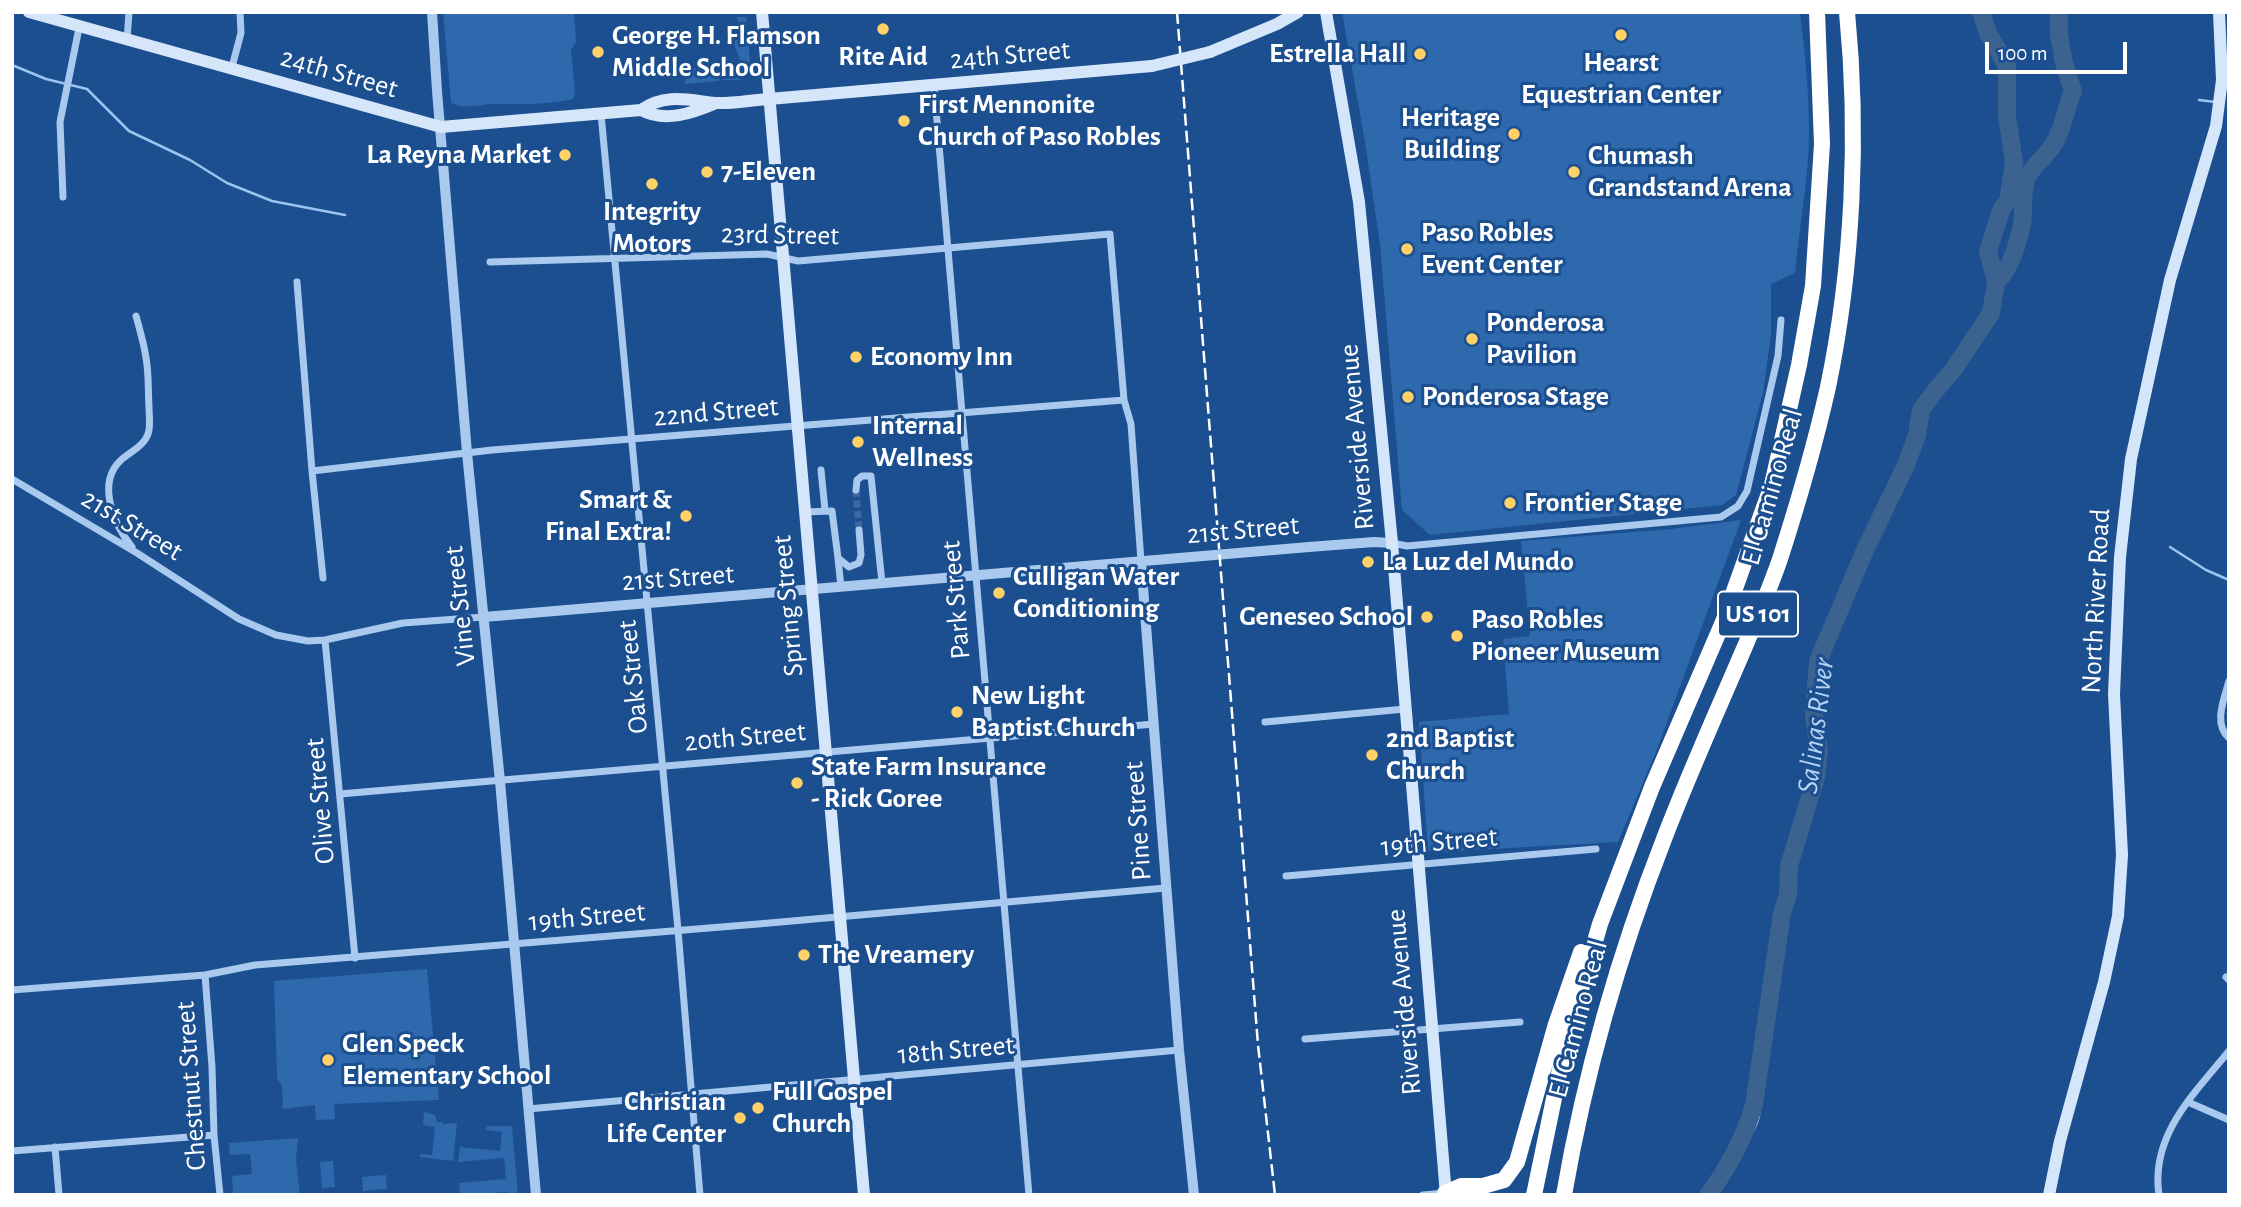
<!DOCTYPE html>
<html>
<head>
<meta charset="utf-8">
<style>
	body { margin:0 }
	#map { position:relative; width:2241px; height:1207px; overflow:hidden; background:#1b4f8f; font-family:"Alegreya Sans",sans-serif }
	canvas { display:block }
	.frame { position:absolute; inset:0; border:14px solid #fff; pointer-events:none }
	.scale { position:absolute; left:1985px; top:42px; width:142px; height:32px; box-sizing:border-box; border:4px solid #fff; border-top:0; padding-left:9px; font-size:21px; line-height:24px; white-space:nowrap; color:#fff; -webkit-text-stroke:5px #1b4f8f; paint-order:stroke }
</style>
</head>
<body>
<div id="map">
<canvas width="2241" height="1207"></canvas>
<div class="frame"></div>
<div class="scale">100 m</div>
</div>
<script>
const c = document.querySelector('canvas').getContext('2d');
c.lineJoin = 'round';
function fill(path, color) {
  c.fillStyle = color;
  c.fill(path, 'evenodd');
}
function trace(path, color, width, dash) {
  c.strokeStyle = color;
  c.lineWidth = width;
  c.lineCap = dash ? 'butt' : 'round';
  c.setLineDash(dash || []);
  c.stroke(path);
}
function drawText(font, color, halo, rows, align = 'center') {
  c.font = font + ' "Alegreya Sans",sans-serif';
  c.lineWidth = 6;
  c.setLineDash([]);
  c.textBaseline = 'middle';
  c.strokeStyle = halo;
  c.fillStyle = color;
  for (const [text, x, y, turn = 0] of rows) {
    c.save();
    c.translate(x, y);
    c.rotate((+turn || 0) * Math.PI / 180);
    c.textAlign = isNaN(turn) ? turn : align;
    if (halo) c.strokeText(text, 0, 0);
    c.fillText(text, 0, 0);
    c.restore();
  }
}
fill(new Path2D(`
	M443,12h131l2,30 -5,8 4,42 -2,7c-26,6 -53,5 -78,5 -15,0 -31,6 -44,-1z
	M1342,12h458c5,40 9,80 9,120 0,47 -10,94 -14,141l-24,11v50l-8,59 -27,102 -14,10 -292,30 -28,-25 -22,-266 -15,-102z
	M737,17h9l4,44 -11,10 1,9h-18c10,-17 27,-5 12,-35l5,-20z
	M697,67l11,1 14,6 -3,7 -34,3 2,-13z
	M1741,520l-85,232 -38,90 -181,10 -9,-1 -9,-129 90,-8 -6,-75 27,-3 -9,-95 150,-12z
	M427,969l12,131 -105,4 1,15 -19,1 -1,-15 -32,4 -1,-23 -5,-8 -3,-97z
	M424,1112l11,3 2,7h5l1,2 14,-1 -4,38 -33,-4v-3l12,1 3,-28 -12,-2z
	M487,1126h25l6,69h-11l-1,-3 -46,3 -1,-12 47,-4 -2,-21 -46,4 2,-15 40,4 2,-19 -16,-2z
	M298,1138l-2,21 4,36h-67l-1,-19 20,-2 -2,-20 -20,1 -1,-12z
	M333,1161l2,26 -13,1 -2,-26z
	M386,1175l1,14 -24,2 -1,-14z`), '#2e69ad');
const water = new Path2D(`
	M1759,1103c5,19 -13,40 -25,54 -1,-19 6,-47 25,-54z`);
fill(water, '#3c6290');
trace(water, '#9cc4f0', 2);
trace(new Path2D(`
	M12,65l34,14 41,10 42,42 61,29 37,23 45,18 73,14
	M2199,100l16,2
	M2170,547l36,23 23,10`), '#9cc4f0', 2.5);
trace(new Path2D(`
	M1996,282c15,-12 22,-39 26,-58 2,-14 0,-30 4,-44 3,-11 22,-25 29,-38 9,-17 11,-34 18,-51l-9,-28 -5,-28v-23
	M1708,1195c21,-28 36,-57 46,-90l28,-192 6,-18 1,-29 27,-89 3,-26 -5,-37 4,-53 48,-113 40,-83 11,-30 4,-25 14,-19 18,-21 38,-57 5,-31 -8,-31 14,-43 6,-7 6,-39 -7,-46v-50l-19,-33 -7,-21`), '#3c6290', 18);
trace(new Path2D(`
	M856,490l3,40`), '#3d69a0', 7, [7, 3.5]);
trace(new Path2D(`
	M127,40l2,-28
	M232,67l9,-34 -1,-21
	M934,86l95,1109
	M601,114l77,816 22,265
	M63,197l-3,-75 19,-94
	M490,262l277,-8 31,7 312,-27 14,166 7,24 10,137
	M297,282l15,189 11,107
	M821,470l4,40
	M312,471l180,-21 632,-50
	M12,479l125,74 102,66 37,16 32,6 17,-1 78,-17 81,-6
	M856,490l1,-10 5,-4h9l11,107
	M804,512l28,-1 6,47 11,9 10,-4 2,-8 -2,-25
	M1392,543l15,3 314,-29 17,-11 9,-15 31,-135 3,-36
	M132,547c-18,-22 -36,-64 -11,-87 9,-8 23,-14 27,-26 3,-8 1,-19 1,-27 -1,-16 0,-33 -3,-49 -2,-14 -6,-28 -10,-42
	M838,559l3,28
	M325,640l30,318
	M2229,681c-5,18 -16,43 0,57
	M1265,722l140,-13
	M340,794l814,-70
	M1286,876l310,-27
	M205,975l7,92 2,68 6,60
	M2226,977l3,3
	M12,990l193,-15 50,-10 503,-41 408,-36
	M1305,1039l215,-17
	M2188,1102l41,18
	M528,1109l651,-59
	M55,1147l4,48
	M12,1151l202,-16
	M1423,1195l22,-2
	M2159,1195c-9,-60 35,-101 70,-144`), '#a9c9ee', 7);
trace(new Path2D(`
	M432,12l5,79 30,362 33,328 36,414
	M1141,561l38,489 15,145
	M484,617l825,-70 65,-5 18,1`), '#a9c9ee', 10);
trace(new Path2D(`
	M29,12l412,115 200,-17c24,13 52,3 75,-7
	M762,12l102,1183
	M1326,12l33,190 33,341 54,652
	M1210,52l67,-28 21,-12
	M641,110c24,-17 47,-10 74,-7 17,1 36,-3 54,-4l383,-33
	M2049,1195l11,-54 44,-159 14,-66 4,-61 -8,-161 6,-137 11,-98 39,-179 46,-154 6,-46 -3,-68`), '#d6e6fa', 12);
trace(new Path2D(`
	M1445,1193l16,-7h22l21,-6 13,-18 39,-138 25,-72
	M1534,1195l31,-150 35,-121 52,-137 71,-165 49,-137 27,-120 14,-79 9,-142 -5,-132
	M1564,1195c21,-122 55,-241 100,-356 24,-63 52,-125 79,-188 13,-30 26,-60 37,-92 18,-56 35,-114 48,-172 25,-120 31,-253 19,-375`), '#fff', 16);
trace(new Path2D(`
	M1177,12l81,1033 17,150`), '#fff', 2.5, [12, 5]);
trace(new Path2D(`
	M1152,66l58,-14`), '#d6e6fa', 12);
for (const [x, y, r, color] of [
	[883,29,7,"#ffd166"],
	[1621,35,7,"#ffd166"],
	[598,52,7,"#ffd166"],
	[1420,54,7,"#ffd166"],
	[904,121,7,"#ffd166"],
	[1514,134,7,"#ffd166"],
	[565,155,7,"#ffd166"],
	[707,172,7,"#ffd166"],
	[1574,172,7,"#ffd166"],
	[652,184,7,"#ffd166"],
	[1407,249,7,"#ffd166"],
	[1472,339,7,"#ffd166"],
	[856,357,7,"#ffd166"],
	[1408,397,7,"#ffd166"],
	[858,442,7,"#ffd166"],
	[1510,503,7,"#ffd166"],
	[686,516,7,"#ffd166"],
	[1368,562,7,"#ffd166"],
	[999,593,7,"#ffd166"],
	[1427,617,7,"#ffd166"],
	[1457,636,7,"#ffd166"],
	[957,712,7,"#ffd166"],
	[1372,755,7,"#ffd166"],
	[797,783,7,"#ffd166"],
	[804,955,7,"#ffd166"],
	[328,1060,7,"#ffd166"],
	[758,1108,7,"#ffd166"],
	[740,1118,7,"#ffd166"]
]) {
  const dot = new Path2D();
  dot.arc(x, y, r, 0, 2 * Math.PI);
  c.fillStyle = color;
  c.fill(dot);
  trace(dot, '#1b4f8f', 2.5);
}
for (const [x, y, w] of [
	[1758,614,80]
]) {
  const box = new Path2D();
  box.roundRect(x - w / 2, y - 22.5, w, 45, 5);
  c.fillStyle = '#1b4f8f';
  c.fill(box);
  trace(box, '#fff', 2);
}
drawText('bold 26px', '#fff', null, [
	["US 101",1758,614]
]);
drawText('bold 28px', '#fff', '#1b4f8f', [
	["George H. Flamson",612,36],
	["Middle School",612,68],
	["Estrella Hall",1406,54,"right"],
	["Rite Aid",883,57,"center"],
	["Hearst",1621,63,"center"],
	["Equestrian Center",1621,95,"center"],
	["First Mennonite",918,105],
	["Church of Paso Robles",918,137],
	["Heritage",1500,118,"right"],
	["Building",1500,150,"right"],
	["La Reyna Market",551,155,"right"],
	["Chumash",1588,156],
	["Grandstand Arena",1588,188],
	["7-Eleven",721,172],
	["Integrity",652,212,"center"],
	["Motors",652,244,"center"],
	["Paso Robles",1421,233],
	["Event Center",1421,265],
	["Ponderosa",1486,323],
	["Pavilion",1486,355],
	["Economy Inn",870,357],
	["Ponderosa Stage",1422,397],
	["Internal",872,426],
	["Wellness",872,458],
	["Smart &",672,500,"right"],
	["Final Extra!",672,532,"right"],
	["Frontier Stage",1524,503],
	["La Luz del Mundo",1382,562],
	["Culligan Water",1013,577],
	["Conditioning",1013,609],
	["Geneseo School",1413,617,"right"],
	["Paso Robles",1471,620],
	["Pioneer Museum",1471,652],
	["New Light",971,696],
	["Baptist Church",971,728],
	["2nd Baptist",1386,739],
	["Church",1386,771],
	["State Farm Insurance",811,767],
	["- Rick Goree",811,799],
	["The Vreamery",818,955],
	["Glen Speck",342,1044],
	["Elementary School",342,1076],
	["Full Gospel",772,1092],
	["Church",772,1124],
	["Christian",726,1102,"right"],
	["Life Center",726,1134,"right"]
], 'left');
drawText('28px', '#fff', '#1b4f8f', [
	["24th Street",1010,55,-5],
	["24th Street",339,73,16],
	["23rd Street",780,235,1],
	["22nd Street",716,412,-5],
	["Riverside Avenue",1357,437,-95],
	["El Camino Real",1772,487,-74],
	["21st Street",132,525,31],
	["21st Street",1243,530,-5],
	["21st Street",678,578,-4],
	["Park Street",956,600,-95],
	["North River Road",2096,601,-87],
	["Vine Street",460,606,-96],
	["Spring Street",788,606,-95],
	["Oak Street",633,677,-96],
	["20th Street",745,737,-5],
	["Olive Street",320,801,-95],
	["Pine Street",1138,821,-94],
	["19th Street",1439,842,-5],
	["19th Street",587,917,-5],
	["Riverside Avenue",1404,1002,-95],
	["El Camino Real",1578,1019,-75],
	["18th Street",956,1050,-5],
	["Chestnut Street",191,1086,-94]
]);
drawText('italic 30px', '#b5d3f5', '#1b4f8f', [
	["Salinas River",1816,726,-83]
]);
</script>
</body>
</html>
